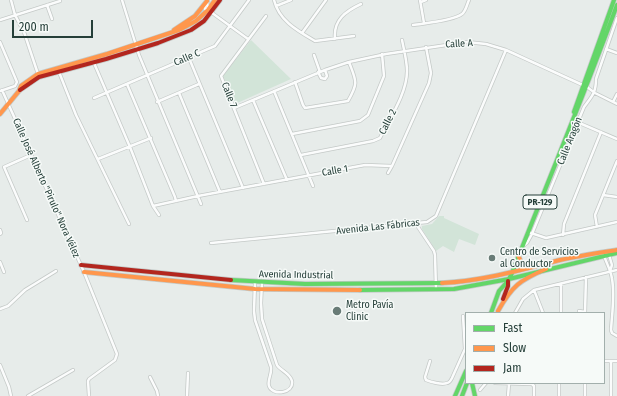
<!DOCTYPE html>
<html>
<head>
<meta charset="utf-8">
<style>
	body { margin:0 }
	#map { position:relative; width:617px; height:396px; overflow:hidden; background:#e7ecea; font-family:"Fira Sans Condensed",sans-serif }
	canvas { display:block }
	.legend { position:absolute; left:465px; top:312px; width:140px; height:72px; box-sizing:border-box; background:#f6faf8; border:1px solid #a2afac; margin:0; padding:5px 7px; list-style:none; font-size:12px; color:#253f39 }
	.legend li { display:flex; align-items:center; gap:8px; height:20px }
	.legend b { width:20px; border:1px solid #a2afac }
	.scale { position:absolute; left:12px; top:20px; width:81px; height:18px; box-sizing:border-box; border:2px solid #253f39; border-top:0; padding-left:5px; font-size:12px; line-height:14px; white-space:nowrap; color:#253f39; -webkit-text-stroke:3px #f6faf8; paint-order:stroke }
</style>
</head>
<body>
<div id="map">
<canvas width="617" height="396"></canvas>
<ul class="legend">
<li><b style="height:5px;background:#63d668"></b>Fast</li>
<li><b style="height:5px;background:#ff974d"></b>Slow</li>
<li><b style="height:5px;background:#b3261e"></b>Jam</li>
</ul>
<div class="scale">200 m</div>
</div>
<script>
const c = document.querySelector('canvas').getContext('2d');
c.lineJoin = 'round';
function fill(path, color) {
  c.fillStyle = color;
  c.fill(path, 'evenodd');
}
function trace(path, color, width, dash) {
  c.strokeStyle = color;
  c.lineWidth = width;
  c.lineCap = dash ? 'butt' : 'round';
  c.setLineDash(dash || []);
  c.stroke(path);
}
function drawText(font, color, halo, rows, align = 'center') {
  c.font = font + ' "Fira Sans Condensed",sans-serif';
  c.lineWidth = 3;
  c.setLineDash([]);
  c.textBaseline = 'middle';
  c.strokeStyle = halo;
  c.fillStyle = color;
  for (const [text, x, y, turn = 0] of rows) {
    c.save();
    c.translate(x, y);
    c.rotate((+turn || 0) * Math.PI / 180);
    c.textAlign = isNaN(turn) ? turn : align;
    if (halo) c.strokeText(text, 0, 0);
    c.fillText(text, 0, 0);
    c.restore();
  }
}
fill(new Path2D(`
	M251,40l40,39 -56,25 -12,-28z
	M439,216h5v2l35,16 -4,11 -16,-6 -5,13 -11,-6 -7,5 -14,-22v-3l10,-2z`), '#d2e4d8');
const street = new Path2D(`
	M11,0l4,15 9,17 14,42
	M122,0l17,55 62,149
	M274,0c5,21 24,31 41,41l39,-5
	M420,0l4,23
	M207,1l1,9
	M421,2l5,-2
	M47,5l5,14
	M205,5v4l3,1 40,29
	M276,6l15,-6
	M0,20l60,-19
	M413,25c12,-2 40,-4 49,-11 4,-3 5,-10 7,-14
	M302,33l24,-33
	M335,39c-2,-19 11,-28 26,-35
	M0,42l17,40 -2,4 -15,5
	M606,49l11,4
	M314,55l6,17
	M189,58l54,130
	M94,63l36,84 23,59 6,9
	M59,72l17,43 53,109
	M318,72l3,6 4,1 2,-3 -2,-6
	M295,82l8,23 2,3 43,-7c11,-19 8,-20 1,-39
	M127,84l48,113 1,4
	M2,90l82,182 33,82 -2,6 -26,19 -1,2 1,15
	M274,91l39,95
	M179,93l41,99
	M94,98l121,-52 34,-46
	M253,100l34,80
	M157,102l42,-18
	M613,102l4,-8
	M234,108l91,-38 24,-8 37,-8 81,-12 19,2 20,6 81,37 8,6 22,11
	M577,122l40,17
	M292,134l68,-13 8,-6 16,-39 -2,-22
	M301,155l72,-14 7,-3c10,-20 27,-45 27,-67 0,-10 -3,-21 -5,-31
	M98,159l53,-21
	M388,173l4,-7
	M264,184l-43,-108 45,-60
	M603,195l14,2
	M153,206l45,-10 167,-31 27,1 37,-83 2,-10 -5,-26
	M27,220l-23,-53 27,-12
	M416,224l18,27 1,4 1,34
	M597,227l-2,-12 22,-54
	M0,230l1,3 -1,1
	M528,232l18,6 71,-16
	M563,235l1,-11 37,-92
	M211,243l216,-21 9,-6 70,-166
	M523,246l4,-3 5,-9 52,-127c8,-11 12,-14 12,-28l21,-61
	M604,255c2,8 7,15 8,24 3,16 0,34 -1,51l1,3 5,3
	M609,255l3,10 -2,6
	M0,262l4,10
	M255,282l-1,29 1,9 16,47c1,8 -4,13 -2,19 3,10 25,8 23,-5 -2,-8 -11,-10 -15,-16l-15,-46 -1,-16 1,-21
	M534,290l9,23
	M0,309l8,-3 17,-16 31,-19
	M579,311l6,1
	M515,313l8,-14 11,-9 83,-20
	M561,313v-29
	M585,313l1,-36
	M430,361l-5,16 1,3c5,2 16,5 21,3 2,0 4,-3 5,-5l13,-29 -2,-33
	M604,361h13
	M611,361v35
	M0,365l9,22 2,9
	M150,377l7,14 1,5
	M495,383l37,1 2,2v10
	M585,383v13
	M480,390l6,-7
	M28,396l45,-26
	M187,396l1,-23
	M508,396l1,-12
	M559,396v-13`);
const fast = new Path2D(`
	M574,112l40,-112
	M231,280l74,4 137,-1
	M360,290l94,-1 55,-10 108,-26
	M491,313l8,-22 9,-10 4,-8c35,-89 72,-178 105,-268
	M472,383l3,13
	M455,396l11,-25
	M462,396l5,-13`);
const slow = new Path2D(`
	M174,30l21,-14 12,-15
	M0,114l19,-23 2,-5 17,-12 69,-20 72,-24 17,-9 12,-11 7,-10
	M518,255l4,9 8,3
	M84,272l171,17 105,1
	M442,283c40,-2 79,-13 118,-23 18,-4 38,-7 57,-10
	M498,311c14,-25 22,-31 48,-42`);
const jam = new Path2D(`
	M20,90l19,-13 67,-18 52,-16 33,-13 13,-9 16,-21
	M81,265l150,15
	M503,299l5,-13v-5`);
trace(street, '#c4c9c7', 4);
trace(fast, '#c3c9c7', 5.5);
trace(slow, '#c3c9c7', 5.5);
trace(jam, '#c3c9c7', 5.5);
trace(street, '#fbfcfc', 2.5);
trace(fast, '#63d668', 4);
trace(slow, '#ff974d', 4);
trace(jam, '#b3261e', 4);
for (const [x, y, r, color] of [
	[492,258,4,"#697c77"],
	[337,311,5,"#697c77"]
]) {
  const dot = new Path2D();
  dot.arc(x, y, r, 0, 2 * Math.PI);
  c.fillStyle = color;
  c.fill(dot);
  trace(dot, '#f6faf8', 1.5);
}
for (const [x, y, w] of [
	[540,202,34]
]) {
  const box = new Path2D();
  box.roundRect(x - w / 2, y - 7, w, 14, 3);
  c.fillStyle = '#f6faf8';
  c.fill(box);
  trace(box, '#253f39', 1);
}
drawText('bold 9px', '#253f39', null, [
	["PR-129",540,202]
]);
drawText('10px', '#253f39', '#f6faf8', [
	["Calle A",459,44,-3],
	["Calle C",187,58,-23],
	["Calle 7",229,95,68],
	["Calle 2",388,122,-63],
	["Calle Aragón",570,141,-68],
	["Calle 1",335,171,-10],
	["Calle José Alberto \"Pirulo\" Nora Vélez",46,188,66],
	["Avenida Las Fábricas",378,227,-6],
	["Avenida Industrial",296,275,1]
]);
drawText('10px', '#253f39', '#f6faf8', [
	["Centro de Servicios",500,252],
	["al Conductor",500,264],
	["Metro Pavía",346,305],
	["Clinic",346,317]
], 'left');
</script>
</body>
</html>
